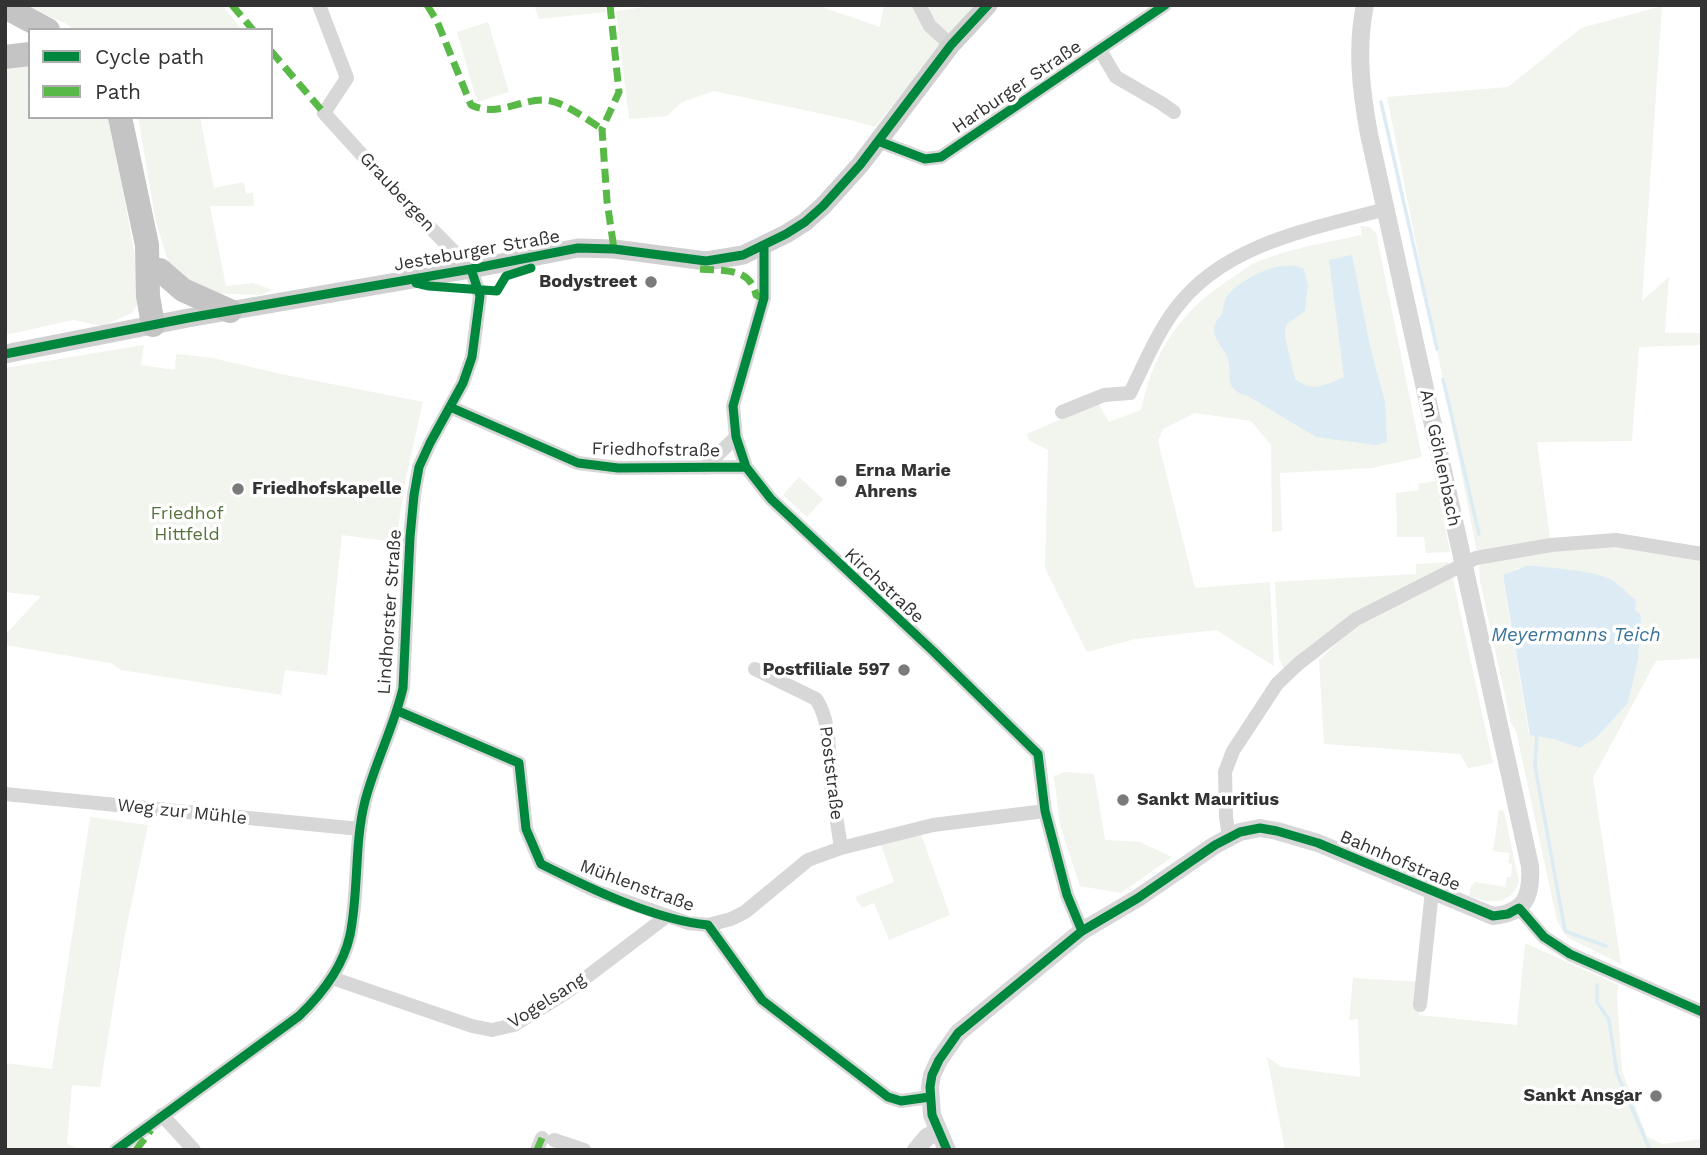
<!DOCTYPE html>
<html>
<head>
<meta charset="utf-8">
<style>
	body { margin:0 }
	#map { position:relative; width:1707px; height:1155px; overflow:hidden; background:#fff; font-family:"Work Sans",sans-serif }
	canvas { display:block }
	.frame { position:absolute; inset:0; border:7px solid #333; pointer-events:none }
	.legend { position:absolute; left:28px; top:28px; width:245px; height:91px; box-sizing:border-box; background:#fff; border:2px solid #adadad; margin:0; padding:9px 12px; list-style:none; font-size:21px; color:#333 }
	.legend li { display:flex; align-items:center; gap:14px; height:35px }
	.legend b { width:35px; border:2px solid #adadad }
</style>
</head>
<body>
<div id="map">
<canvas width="1707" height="1155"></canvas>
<div class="frame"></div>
<ul class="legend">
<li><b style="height:9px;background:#00873e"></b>Cycle path</li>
<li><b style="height:9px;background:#58b947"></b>Path</li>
</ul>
</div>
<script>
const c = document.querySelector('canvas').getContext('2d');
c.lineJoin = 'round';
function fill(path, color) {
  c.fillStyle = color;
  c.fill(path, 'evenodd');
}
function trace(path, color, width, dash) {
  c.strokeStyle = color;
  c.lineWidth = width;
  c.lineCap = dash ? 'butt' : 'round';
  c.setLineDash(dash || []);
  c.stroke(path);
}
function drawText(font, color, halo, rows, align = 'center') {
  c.font = font + ' "Work Sans",sans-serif';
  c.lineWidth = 7;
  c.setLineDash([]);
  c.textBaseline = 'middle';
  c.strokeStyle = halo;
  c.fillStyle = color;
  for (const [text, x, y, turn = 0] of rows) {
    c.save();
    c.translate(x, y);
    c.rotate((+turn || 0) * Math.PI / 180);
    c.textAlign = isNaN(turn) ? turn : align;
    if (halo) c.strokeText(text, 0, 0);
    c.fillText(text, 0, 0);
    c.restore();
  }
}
fill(new Path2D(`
	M23,5h199l20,25h-168l-7,-6z
	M534,5h71l1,7 -67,7z
	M660,5h156l64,22 4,-22h91l-100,122 -24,-7 -137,-29 -32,11 -15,14 -38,3 -13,-108z
	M1662,6l-20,295 27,-24 -4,56h37v12l-63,2 -7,94 -95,1 14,103 65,-5 86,14v104l-46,3 -63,117 28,186 -54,-27 -10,-16 -41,-190 -5,-8 -31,-142 -1,-19 -92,-465 121,-10 73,-59zM1536,566l70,11 13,7 22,36 -3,40 -10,43 -32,35 -16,10 -27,-10 -24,-4 -26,-158 15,-8z
	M488,22l21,70 -32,10 -20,-70z
	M30,66v51h78l4,12 27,150 -2,26 -5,8 -30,13 -29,-6 -68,15v-265z
	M138,117h62l14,71 30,-6 2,12 7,-2 1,14h-44l16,80 27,-3 20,7 -13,5 -50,-2 -40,-24 -15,-51z
	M1360,226l10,1 6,6 46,224 -50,11 -92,5 2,58 -10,1 -1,-87 -20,-24 -56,-8 -32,16 -5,12 37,147 75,-6 4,84 -58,-36 -81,9 -48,13 -42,-84 3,-118 -19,-10 -2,-6 71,-31 11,19 32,-12c13,-60 39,-99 91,-132 8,-6 17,-13 27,-17 33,-13 69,-19 103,-26z
	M144,345l-3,20 34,5 1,-16 36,4 69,16 142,28 -18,80 -9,60 -54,-7 -15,140 -42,-5 -4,25 -160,-25 -10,-7 -106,-18v-10l36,-39 -36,-4v-224z
	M799,477l24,22 -16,18 -24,-22z
	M1436,481l14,71 -24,1 -2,-16h-27l-1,-44 23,-3 -1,-6z
	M1448,562l1,6 -165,102 -5,-12 -4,-76 141,-8v-10z
	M1452,575l41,188 -25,5 -8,-14 -136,-10 -5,-84 38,-36z
	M1064,772l30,2 11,66 35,2 32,15 -51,36 -41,-7 -20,-61 -6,-48z
	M1499,810l5,1 15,71c-9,25 -29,21 -50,14l2,-10 4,-4 30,5 2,-10h4l1,-13 -4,-1 2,-10 -17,-2z
	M90,817l58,8 -23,109 -25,153 -28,-2 -5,59 15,6h-77v-87l47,6z
	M921,834l29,81 -61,25 -15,-37 -12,5 -7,-11 39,-15 -13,-37z
	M1525,943l93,42 -1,10 5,76 25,66 16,7 39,-5v11h-417l-18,-93 15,10 78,10 -2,-58 -9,1 4,-42 68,4 -2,33 98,10z`), '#f1f5ed');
fill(new Path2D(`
	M1352,255l18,91 15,56 2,40 -11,3 -60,-8 -68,-41c-26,-7 -15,-19 -20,-37 -3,-11 -14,-18 -14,-29 0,-8 3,-9 7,-14 3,-7 2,-14 7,-21 14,-17 55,-38 76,-26l4,16 -3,26 -19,14 -1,11 10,43c18,14 31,6 49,-2l-15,-117z
	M1526,566h10c21,3 55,4 74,13 11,5 16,15 26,21l-1,10 5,4 1,6 -3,40 -10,43 -32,35 -16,10 -26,-9 -24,-4 -27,-160z`), '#dcebf4');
trace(new Path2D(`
	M1381,102l56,247
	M1443,379l36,155
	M1537,734l-2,32 30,165 41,15
	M1597,985v17l12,18 8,53 33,77`), '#dcebf4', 3.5);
trace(new Path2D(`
	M919,5l11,21 21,19
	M1100,50l16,27 45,26 13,9
	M878,141l47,18 16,-2 224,-152
	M764,246v52l-31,108 3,31 10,30 25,32 162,152 105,103 7,57 22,84 15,36
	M450,407l128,56 40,5 128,-1
	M1062,412l42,-17 26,-2c14,-28 27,-60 46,-85 49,-65 136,-79 210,-99
	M704,468l32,-31
	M755,669l61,30c16,24 12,57 15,85 3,21 7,43 10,64
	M398,711l121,52 7,66 15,35 55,27 92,32 20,2 23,-6 14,-7 63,-52 33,-12 92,-23 112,-14
	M5,794l355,35
	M1229,837l-3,-20 -1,-45 8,-21 44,-67 21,-20 58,-45 120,-61 75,-13 65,-5 86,14
	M1519,908l25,29 26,17 132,58
	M708,925l54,75 87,67 39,30 13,4 29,-4
	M332,978l140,48 20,4 22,-5 53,-33 100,-76
	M1420,1005l12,-114
	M162,1115l32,35
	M554,1140l30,10
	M116,1150l183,-134c23,-22 44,-49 51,-81 9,-44 4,-91 15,-134 10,-39 29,-74 38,-113l7,-151 4,-42 5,-28 11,-24 33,-60 9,-26 8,-61 -9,-27 -68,-69 -79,-87 23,-35 -28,-73
	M537,1150l5,-12`), '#d7d7d7', 14);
trace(new Path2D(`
	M916,1150l11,-13 11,-6
	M947,1150l-15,-35 -2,-28 2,-12 7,-15 19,-27 124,-102 56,-33 77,-53 25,-13 20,-4 17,3 41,12 175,73c32,-3 39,-20 37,-50l-161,-732c-8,-43 -13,-86 -4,-129`), '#d7d7d7', 18);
trace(new Path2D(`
	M5,354l183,-36 283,-49 107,-21 36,1 92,12 37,-6 43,-21 19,-12 18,-16 37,-41 91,-120 37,-40`), '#d0d0d0', 19);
trace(new Path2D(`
	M5,7l43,23
	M5,57l25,-3
	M120,117l27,128 1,51 5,29
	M160,270l23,20 47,21`), '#c4c4c4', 24);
trace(new Path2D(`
	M232,5l21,25
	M427,5l10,16 34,84c26,12 45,-4 71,-5 19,-1 44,19 60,29
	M610,5l9,87 -17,37 5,72 7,48
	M271,51l53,62
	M700,269c24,2 50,-2 56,26l4,2
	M136,1150l15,-20
	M537,1150l5,-12`), '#58b947', 7, [14, 7]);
trace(new Path2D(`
	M878,141l47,18 16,-2 224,-152
	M764,246v52l-31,108 3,31 10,30 25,32 162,152 105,103 7,57 22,84 15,36
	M416,283l13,3 68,5 9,-15 25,-8
	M5,354l183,-36 283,-49 107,-21 36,1 92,12 37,-6 43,-21 19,-12 18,-16 37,-41 91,-120 37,-40
	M450,407l128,56 40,5 128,-1
	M398,711l121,52 7,66 15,35c48,24 114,56 167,61l54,75 87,67 39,30 13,4 29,-4
	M116,1150l183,-134c23,-22 44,-49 51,-81 9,-44 4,-91 15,-134 10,-39 29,-74 38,-113l7,-151 4,-42 5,-28 11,-24 33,-60 9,-26 8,-61 -9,-27
	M947,1150l-15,-35 -2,-28 2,-12 7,-15 19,-27 124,-102 56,-33 77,-53 25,-13 20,-4 17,3 41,12 175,73 15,-2 11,-6 25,29 26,17 132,58`), '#00873e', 9);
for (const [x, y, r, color] of [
	[651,282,7,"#7a7a7a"],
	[841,481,7,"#7a7a7a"],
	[238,489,7,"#7a7a7a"],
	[904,670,7,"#7a7a7a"],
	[1123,800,7,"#7a7a7a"],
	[1656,1096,7,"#7a7a7a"]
]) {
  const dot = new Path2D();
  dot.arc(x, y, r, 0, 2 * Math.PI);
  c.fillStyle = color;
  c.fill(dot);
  trace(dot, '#fff', 2.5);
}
drawText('18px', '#333', '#fff', [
	["Harburger Straße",1017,87,-34],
	["Graubergen",397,192,47],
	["Jesteburger Straße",477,251,-10],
	["Friedhofstraße",656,450,1],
	["Am Göhlenbach",1440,458,78],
	["Kirchstraße",884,586,43],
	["Lindhorster Straße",390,612,-86],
	["Poststraße",831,773,83],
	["Weg zur Mühle",182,812,6],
	["Bahnhofstraße",1400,861,23],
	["Mühlenstraße",637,886,20],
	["Vogelsang",547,1001,-32]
]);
drawText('bold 18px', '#333', '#fff', [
	["Bodystreet",637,282],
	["Erna Marie",855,471,"left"],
	["Ahrens",855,492,"left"],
	["Friedhofskapelle",252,489,"left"],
	["Postfiliale 597",890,670],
	["Sankt Mauritius",1137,800,"left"],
	["Sankt Ansgar",1642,1096]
], 'right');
drawText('18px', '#55713d', '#fff', [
	["Friedhof",187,514],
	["Hittfeld",187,535]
]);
drawText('italic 19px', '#3c7499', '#fff', [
	["Meyermanns Teich",1576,635]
]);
</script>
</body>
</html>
